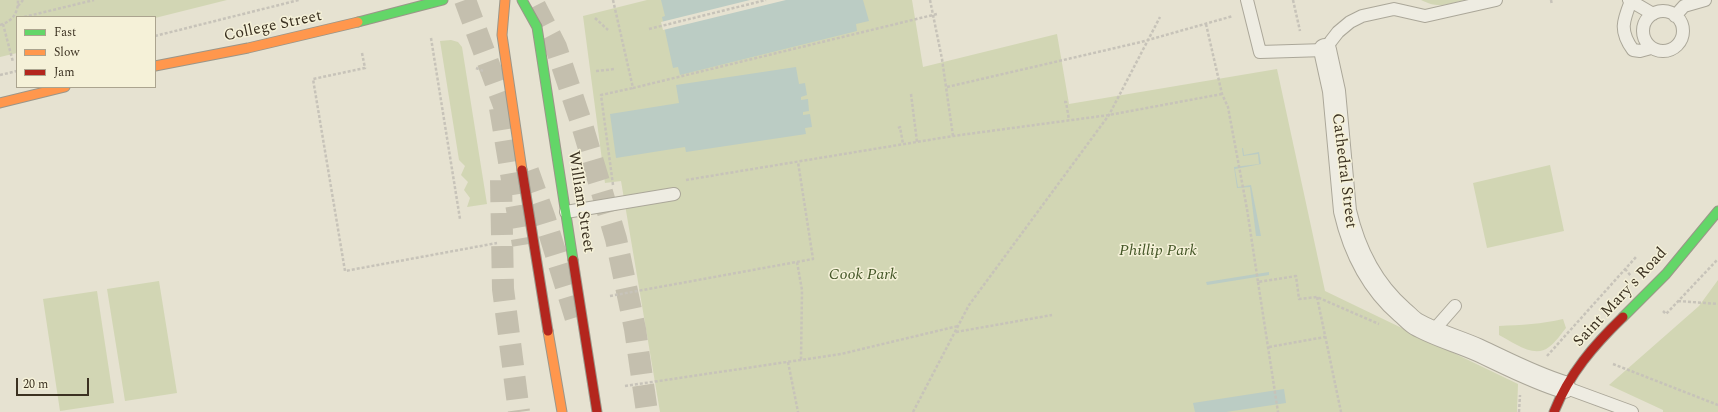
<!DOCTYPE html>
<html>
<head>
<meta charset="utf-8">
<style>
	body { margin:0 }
	#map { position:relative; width:1718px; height:412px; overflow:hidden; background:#e6e2d1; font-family:Spectral,serif }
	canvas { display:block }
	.legend { position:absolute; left:16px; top:16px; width:140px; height:72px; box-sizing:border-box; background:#f5f1d8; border:1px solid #aba48f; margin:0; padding:5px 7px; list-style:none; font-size:12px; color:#3b3121 }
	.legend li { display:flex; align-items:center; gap:8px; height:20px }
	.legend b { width:20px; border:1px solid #aba48f }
	.scale { position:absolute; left:16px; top:378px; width:73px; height:18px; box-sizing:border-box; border:2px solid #3b3121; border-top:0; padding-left:5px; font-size:12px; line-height:14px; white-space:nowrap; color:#3b3121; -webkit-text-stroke:3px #f5f1d8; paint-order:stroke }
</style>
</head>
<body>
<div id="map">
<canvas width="1718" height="412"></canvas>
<ul class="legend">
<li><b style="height:5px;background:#63d668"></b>Fast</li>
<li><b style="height:5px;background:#ff974d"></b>Slow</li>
<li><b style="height:5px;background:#b3261e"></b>Jam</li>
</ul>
<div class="scale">20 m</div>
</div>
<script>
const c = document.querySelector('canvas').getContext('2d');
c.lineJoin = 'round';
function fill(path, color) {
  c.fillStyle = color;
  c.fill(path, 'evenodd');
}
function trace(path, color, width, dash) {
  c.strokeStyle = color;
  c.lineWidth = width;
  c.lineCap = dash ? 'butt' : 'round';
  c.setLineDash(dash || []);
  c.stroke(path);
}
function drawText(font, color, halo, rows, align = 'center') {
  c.font = font + ' Spectral,serif';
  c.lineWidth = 3;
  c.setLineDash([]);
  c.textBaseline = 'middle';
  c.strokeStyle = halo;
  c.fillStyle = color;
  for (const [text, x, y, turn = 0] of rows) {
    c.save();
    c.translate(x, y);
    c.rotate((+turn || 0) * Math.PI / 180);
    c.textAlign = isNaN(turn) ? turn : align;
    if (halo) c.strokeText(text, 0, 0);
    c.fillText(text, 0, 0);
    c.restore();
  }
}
fill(new Path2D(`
	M0,0h227l-72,18 -138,-1v36l-17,4z
	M647,0h265l11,67 134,-33 12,70 208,-35 48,222 193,93 -1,28h-857l-39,-231 -16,2 -22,-167z
	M1421,0h44c-19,4 -26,9 -44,0z
	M451,40l7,2 4,5 25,157 -20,3 3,-9 -6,-8 4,-8 -7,-7 4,-9 -6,-6 -19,-119z
	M1550,165l14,66 -77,17 -14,-65z
	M1718,280v132h-55v-2l-54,-25 90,-79z
	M159,281l18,112 -52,8 -18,-112z
	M97,291l17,112 -54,8 -17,-112z
	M1563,319l3,9c-5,6 -10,14 -17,19 -15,12 -36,-5 -50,-12v-9c22,-1 43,-2 64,-7z`), '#d2d6b4');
fill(new Path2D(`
	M661,0h202l6,21 -13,3 1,7 -177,44 -2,-8 -5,1 -11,-51 3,-1z
	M796,67l3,17 6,-1 2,12 -6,2v3l7,-1 1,12 -6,1v3l7,-1 2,13 -7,1 1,6 -120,18 -1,-5 -69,11 -6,-44 69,-11 -3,-18z
	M1242,148h1l1,7 15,-3 2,12 -26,5 3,18 13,-2 10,51h-5l-6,-49 -13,1 -3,-21 25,-3 -1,-10 -15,2z
	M1269,272v3l-62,10 -1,-3z
	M1284,389l2,14 -60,9h-31l-2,-9z`), '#bbccc4');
fill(new Path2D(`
	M750,0h36l-123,30 -2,-8z`), '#e6e2d1');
trace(new Path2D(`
	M465,0l45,122
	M535,6l21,41 26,78 34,114 19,90 12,83
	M500,108l23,137
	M528,171l17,48 31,100
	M501,180l2,109 16,123`), '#c4bfae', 22, [22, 11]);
const lane = new Path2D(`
	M1247,0l13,52 65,-2 6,-9 7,-9 12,-10 12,-6 32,-7 31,7 71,-16
	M1629,0l24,14
	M1631,1c-8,20 -12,30 2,49l7,1 11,-3
	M1643 31a20 20 0 1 1 40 0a20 20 0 1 1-40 0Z
	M1675,16l9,-10 21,-6
	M566,212l108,-18
	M1433,331l22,-25
	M1564,387l68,25`);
const street = new Path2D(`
	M1325,50l9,41 11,120c9,39 26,74 57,101 5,4 9,9 14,12 19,11 42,17 62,26 28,13 56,28 86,37`);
const fast = new Path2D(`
	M522,0l15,27 36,233
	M358,22l85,-22
	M1623,317l43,-43 52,-63`);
const slow = new Path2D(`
	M505,0l-3,35 20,135
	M155,66l93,-18 110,-26
	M0,103l65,-16
	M548,331l14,81`);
const jam = new Path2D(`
	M522,170l26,161
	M573,260l24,152
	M1554,412c15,-38 40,-67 69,-95`);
trace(lane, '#aba799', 14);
trace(street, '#aba799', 24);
trace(fast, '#9b9689', 11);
trace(slow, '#9b9689', 11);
trace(jam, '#9b9689', 11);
trace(new Path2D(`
	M613,0l20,88 304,-74
	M930,0l12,59 11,77
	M1293,0l7,31
	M1551,0l1,5
	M18,6l5,-6
	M24,17l70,-17
	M595,18l13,12
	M3,24l10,38
	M1206,24l16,70 6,13 2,11 17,91 11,73 38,-6 3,23 18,-2 62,27
	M0,25c13,-4 18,-12 18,-25
	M649,29l117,-29
	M155,36l144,-36
	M431,38l29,181
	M362,53l3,15 -52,11 32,192 152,-28
	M476,68l7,3
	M596,71l19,-2
	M0,75l17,-4
	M947,87l194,-45 92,-26
	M911,94l6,48
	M1064,102h2l3,18
	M898,128l2,-1 3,17
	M686,180l267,-44 156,-21 113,-21
	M613,185l-12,-90 32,-7
	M797,262l5,28 -1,70
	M1625,269l6,7
	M1258,282l20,130
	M610,296l203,-37 -15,-97
	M1317,297l24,115
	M1678,301l40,3
	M1663,311l3,3 52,-55
	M956,332l96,-17
	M1269,347l56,-10
	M1547,356l89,-99
	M788,362l10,50
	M1613,364l105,41
	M625,386l216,-32 117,-28
	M913,412l56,-107 140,-190 51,-98
	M1519,412l1,-17`), '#c7c3b9', 2.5, [3, 2]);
trace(lane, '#eeece2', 12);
trace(street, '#eeece2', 22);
trace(fast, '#63d668', 9);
trace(slow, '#ff974d', 9);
trace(jam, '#b3261e', 9);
drawText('16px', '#3b3121', '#f5f1d8', [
	["College Street",273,27,-12],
	["Cathedral Street",1343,171,83],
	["William Street",580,202,81],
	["Saint Mary's Road",1621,298,-47]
]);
drawText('italic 16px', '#455728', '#f5f1d8', [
	["Phillip Park",1158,252],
	["Cook Park",863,276]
]);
</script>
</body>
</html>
